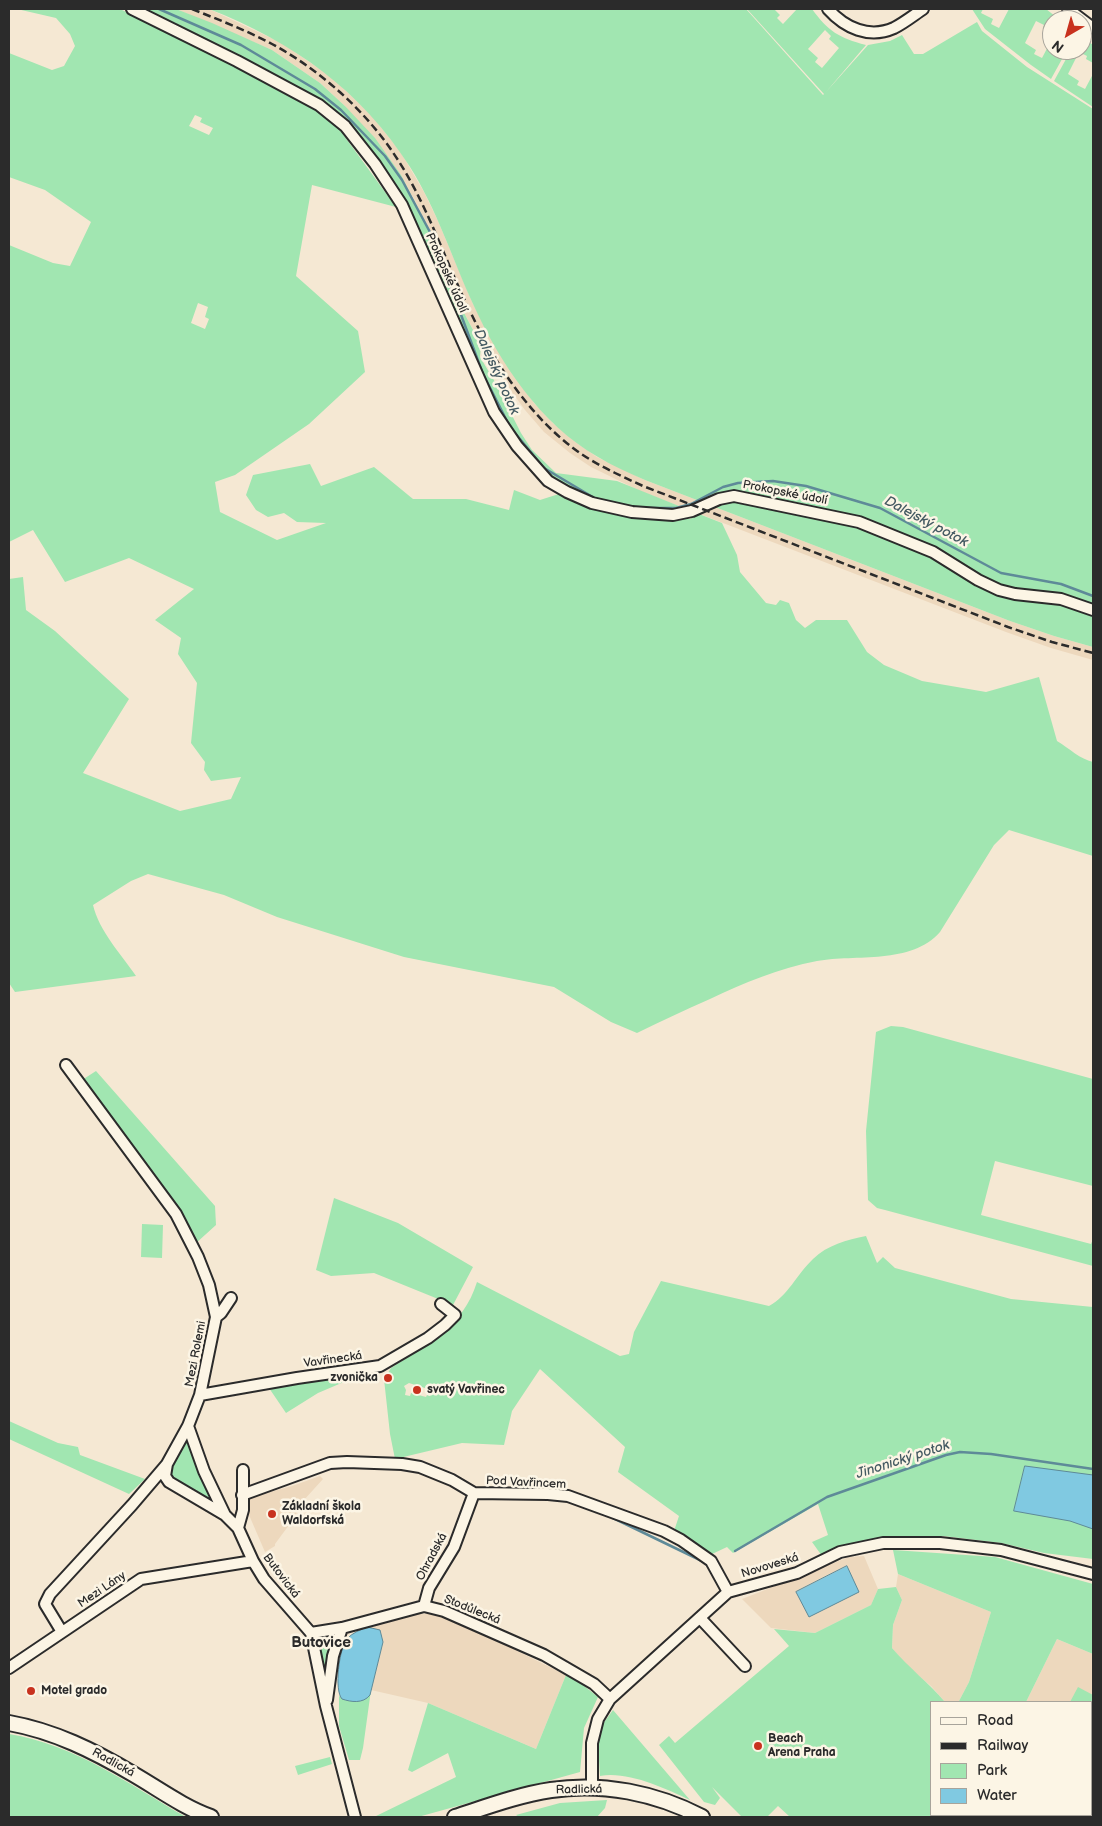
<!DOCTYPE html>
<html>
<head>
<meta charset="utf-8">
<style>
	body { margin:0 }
	#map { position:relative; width:1102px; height:1826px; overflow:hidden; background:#f5e8d3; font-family:"Balsamiq Sans",sans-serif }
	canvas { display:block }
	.frame { position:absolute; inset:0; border:10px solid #2b2b2b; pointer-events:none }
	.legend { position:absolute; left:930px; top:1701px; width:162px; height:115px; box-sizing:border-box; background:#fcf5e5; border:1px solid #a8a49b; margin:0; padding:6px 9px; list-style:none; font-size:15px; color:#2b2b2b }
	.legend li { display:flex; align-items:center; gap:10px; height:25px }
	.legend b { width:25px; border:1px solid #a8a49b }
	.north { position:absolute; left:1042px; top:10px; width:50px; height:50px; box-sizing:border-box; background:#fcf5e5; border:1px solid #a8a49b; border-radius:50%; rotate:218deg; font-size:14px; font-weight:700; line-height:20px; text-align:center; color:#2b2b2b }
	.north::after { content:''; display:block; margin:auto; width:18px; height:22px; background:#c8321e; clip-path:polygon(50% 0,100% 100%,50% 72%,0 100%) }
</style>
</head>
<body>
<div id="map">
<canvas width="1102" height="1826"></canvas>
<div class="frame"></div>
<ul class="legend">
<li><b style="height:6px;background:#fcf5e5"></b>Road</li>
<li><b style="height:6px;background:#2b2b2b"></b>Railway</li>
<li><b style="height:14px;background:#a1e6b1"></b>Park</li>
<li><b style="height:14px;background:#80c9e1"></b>Water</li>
</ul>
<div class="north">N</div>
</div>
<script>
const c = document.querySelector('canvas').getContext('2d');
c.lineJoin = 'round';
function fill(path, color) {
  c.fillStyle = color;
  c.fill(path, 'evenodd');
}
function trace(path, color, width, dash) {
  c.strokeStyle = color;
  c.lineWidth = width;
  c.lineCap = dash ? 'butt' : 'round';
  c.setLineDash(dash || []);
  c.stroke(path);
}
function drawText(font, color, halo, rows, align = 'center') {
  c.font = font + ' "Balsamiq Sans",sans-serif';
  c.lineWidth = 5;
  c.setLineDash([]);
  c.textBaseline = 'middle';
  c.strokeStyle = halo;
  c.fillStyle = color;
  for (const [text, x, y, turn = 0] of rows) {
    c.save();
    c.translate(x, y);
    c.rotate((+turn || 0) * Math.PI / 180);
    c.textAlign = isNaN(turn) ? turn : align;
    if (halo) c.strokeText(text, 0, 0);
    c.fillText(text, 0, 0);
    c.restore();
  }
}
fill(new Path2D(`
	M176,9h33l73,34 52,36 37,36 29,36 24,41 14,29 35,83 29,53 32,46 19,20 24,20 20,14 48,23 365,141 44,15 39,11v13l-42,-12 -45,-16 -366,-141 -49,-24 -21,-14 -26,-21 -19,-22 -34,-47 -29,-54 -35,-83 -14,-29 -68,-91 -25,-23 -48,-33z
	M320,1476l3,3 -19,21 -12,21 -17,23v2l-10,6 -19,-44 1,-10 45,-12z
	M864,1556l14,33 -7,16 -56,28 -44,-5 -29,-29 107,-42z
	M898,1574l93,38 -22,70 -10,19 -14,1 -14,-16 -24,-20 -15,-18 1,-23 9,-25 -6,-13z
	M406,1614h36l124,61 -30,74 -108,-46 -57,-13 12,-48 -16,-15 25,-10z
	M1057,1639l36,15v163h-127l2,-2h123v-113h-65z`), '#edd8bd');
fill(new Path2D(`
	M17,9h103l108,52 92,49 21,19 4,8 51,70 -84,-22 -16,91 62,55 7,41 -56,52 -74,51 -20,7 5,30 57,28 49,-17 -29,-1 -13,-9 -16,4 -12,-7 -10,-15 7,-20 57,-11 11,22 53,-19 39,32h53l43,11 5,-20 26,10 22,-7 68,23 60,3 9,-5 23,9 15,32 3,17 26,31 10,2 4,-5 9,3 7,17 9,8 11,-8h31l20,32 17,13 38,16 64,11 53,-15 18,64c13,8 23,18 36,21v94l-84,-26 -15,15 -54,87c-29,33 -84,22 -123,29 -38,7 -73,22 -107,38 -25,11 -49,22 -73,34l-26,-11 -57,-35 -150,-30 -127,-40 -53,-22 -76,-21 -17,7 -38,24c6,26 28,49 43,71l-121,16 -6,-9v-404l14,-2 3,33 29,21 74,68 -46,74 97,38 51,-12 10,-22 -30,4 -7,-11 1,-8 -14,-19 6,-60 -19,-29 3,-16 -26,-18 39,-31 -65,-31 -64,24 -32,-52 -24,12v-297l44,18 17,3 21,-44 -46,-32 -36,-13v-124l43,17 12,-4 11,-20 -5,-12 -14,-16zM195,115l7,3 -2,4 13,6 -4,7 -20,-9zM198,303l10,4 -3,10 4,2 -4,10 -14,-6z
	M141,9h35l36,14 60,27 48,33 25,23 30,32 26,37 26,51 35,83 19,36 -1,12 15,25 26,51 11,17 24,23 61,8 62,25 -8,6 -76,-11 -38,-19 -39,-40 -47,-89 -63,-147 -59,-81z
	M209,9h537l77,86 1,-1 -77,-85h27l6,6 -3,3 6,6 14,-15h15c16,22 27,29 54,36l-40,47 42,-47 22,-4 12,-6 12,19h9l54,-32 5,9 45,36 66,42v538l-39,-11 -44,-15 -365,-141c-16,-7 -32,-14 -47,-23 -58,-33 -98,-94 -125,-153 -21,-46 -36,-94 -63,-137 -49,-77 -117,-125 -201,-158zM825,30l6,6 -2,3 10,9 -17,20 -7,-6 3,-4 -10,-9z
	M972,9h11l-2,4 12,6 -2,5 8,4 10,-19h37l14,11h-8v13l-9,-5 1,-3 -8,-4 -11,22 11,7 -2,4 8,4 10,-19v11h15l-16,29 -20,-14 -46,-36z
	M1082,37l11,8v18l-7,-4 1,-3 -8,-4 -11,22 11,7 -2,4 8,4 8,-15v33l-39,-26 17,-31h11z
	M891,1026l12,1 190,52v107l-98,-25 -14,54 110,29 2,-5v27l-208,-56 -8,-2 -9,-8 -2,-69 10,-99z
	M96,1071l119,135 1,19 -21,19 -113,-164z
	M334,1198l64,25 75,44 -20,38 -79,-32 -43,3 -15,-6z
	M142,1224l21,1 -1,33 -21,-1z
	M866,1236l11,27 6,-6 12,11 116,31 82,8v252l-49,-6 -43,-10 -58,-7 -61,3 -60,17 -10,-14 16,-7 -10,-31 -85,49 -6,-6 -17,8 -36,-24 5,-15 -61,-44 7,-25 -85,-78 -28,42 -8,34 -42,-2 -67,16 -5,-25 -6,-55 5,2 3,-5 -4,-3 3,-5c37,-24 72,-41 86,-86l143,74 9,-2 5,-22 27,-51 108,25c19,-10 28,-32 44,-47 14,-14 34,-19 53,-23zM409,1383l19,6v2l3,2 -1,3 -3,-1 -1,2 -15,-4 -1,3 -5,-1 1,-5 -2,-4z
	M365,1373l-47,20 -32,20 -17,-25z
	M9,1421l49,22 20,4 2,8 65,24 -16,15 -120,-55z
	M187,1433l34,77 -49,-30 -2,-13z
	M893,1550l102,7 98,27v70l-36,-15 -31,63h-72l5,-1 10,-19 22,-70 -93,-38z
	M896,1587l6,13 -9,25 -1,23c17,20 37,35 53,54h-14v113l-1,2h-140l-12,-11 -11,11h-25l-30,-30 8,11 -5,7 -11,-3 -45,-57 10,-9 6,7 114,-97 -15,-17 41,4 56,-28 7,-16z
	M333,1637l-7,34 -3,1 -6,-32z
	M566,1675l17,10 15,12 -14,31 -4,44 -162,45h-44l82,-40 -8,-24 -36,19 -4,-2 20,-67 108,46z
	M1078,1687l15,8v26l-2,5v-24h-21z
	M371,1690l-8,58 -3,12h-11l-10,-34v-31l1,2 30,-2z
	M613,1710l77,90c-26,-12 -62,-29 -90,-24l-2,-32 4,-19z
	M9,1734c65,10 121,51 177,83h-177z
	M330,1757l2,7 -34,11 -3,-9z
	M607,1800l-2,8 -8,9h-78l-3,-2 44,-12z`), '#a1e6b1');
const water = new Path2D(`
	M1025,1466l68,9v54l-23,-8 -56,-10z
	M847,1566l12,26 -50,25 -13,-25z
	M367,1627l13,3 3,12 -13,53c-7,9 -19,7 -28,4 -8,-9 -3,-50 5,-60 5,-6 13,-9 20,-12z`);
fill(water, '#80c9e1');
trace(water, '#5e8a98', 1);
trace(new Path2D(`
	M159,9l82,36 74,44 26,21 44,46 17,24 29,54 52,140 27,53 34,41 52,31
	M638,508h38l15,-4 32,-17 15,-4 35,-2 33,5 74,22 121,65 60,11 32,12
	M613,1518l91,44
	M735,1551l92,-54 119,-42 14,-3 31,2 102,15`), '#5e8a98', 2.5);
const minor = new Path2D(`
	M132,9l105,52 82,44 26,21 30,38 27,41 92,207 23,34 31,35 19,11 25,11 40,9 41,3 19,-4 27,-12 15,-3 125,26 74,30 45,28 21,10 16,4 46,5 32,11
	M828,9c17,19 41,30 66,19 10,-5 20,-13 29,-19
	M1068,9l25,19
	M216,1317l5,-4 10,-15
	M200,1395l97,-17 83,-12 48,-28 17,-13 10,-10 -14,-11
	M188,1426l16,45 21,44
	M167,1464l-2,12 4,6 56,33 13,13 15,33 11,18 47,54 15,73 29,111
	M242,1495l88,-32 17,-1 55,2 18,3 32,13 22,13 74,1 20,2 96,35 17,9 30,21 17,31
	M238,1528l5,-18v-40
	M424,1606l5,-18 25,-41 20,-54
	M700,1618l45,48
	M62,1632l-17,-28 5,-10 82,-89 35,-41 21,-38 12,-31 16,-78 -7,-32 -11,-28 -22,-43 -110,-149
	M311,1633l31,-5 82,-22 20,5 100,44 50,29 16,15
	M9,1668l132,-89 112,-18
	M327,1700l6,-44 9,-28
	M592,1788v-45l6,-24 12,-20 118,-107 69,-19 43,-21 43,-9h57l61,7 92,24`);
const major = new Path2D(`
	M9,1723c45,8 85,28 124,51 26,15 50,33 78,43
	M455,1817c31,-10 63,-22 96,-27 51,-8 105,3 151,27`);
trace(minor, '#2b2b2b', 14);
trace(major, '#2b2b2b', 18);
trace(minor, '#fcf5e5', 10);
trace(major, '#fcf5e5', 14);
trace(new Path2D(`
	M192,9c27,11 54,21 80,35 41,22 80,55 109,92 42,54 58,111 87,171 25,53 58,105 105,141 21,16 46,27 70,38l365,141 44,15 41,11`), '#2b2b2b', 2.5, [8, 4]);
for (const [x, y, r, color] of [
	[388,1378,5,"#c8321e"],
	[417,1390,5,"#c8321e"],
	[272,1514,5,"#c8321e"],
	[31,1691,5,"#c8321e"],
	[758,1746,5,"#c8321e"]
]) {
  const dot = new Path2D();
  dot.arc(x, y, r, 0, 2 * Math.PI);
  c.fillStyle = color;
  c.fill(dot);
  trace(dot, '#fcf5e5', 2);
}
drawText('12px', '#2b2b2b', '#fcf5e5', [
	["Prokopské údolí",446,273,66],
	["Prokopské údolí",785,493,11],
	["Mezi Rolemi",196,1354,-79],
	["Vavřinecká",333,1360,-8],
	["Pod Vavřincem",526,1483,3],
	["Ohradská",432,1557,-62],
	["Novoveská",770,1566,-17],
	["Butovická",281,1576,53],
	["Mezi Lány",102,1590,-34],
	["Stodůlecká",472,1610,22],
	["Radlická",113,1763,29],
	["Radlická",579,1790,-1]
]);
drawText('bold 12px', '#2b2b2b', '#fcf5e5', [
	["zvonička",378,1378,"right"],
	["svatý Vavřinec",427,1390],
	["Základní škola",282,1507],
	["Waldorfská",282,1521],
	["Motel grado",41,1691],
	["Beach",768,1739],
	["Arena Praha",768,1753]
], 'left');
drawText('italic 14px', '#445a62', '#fcf5e5', [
	["Dalejský potok",496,372,66],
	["Dalejský potok",926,522,28],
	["Jinonický potok",903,1460,-18]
]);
drawText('bold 15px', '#2b2b2b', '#fcf5e5', [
	["Butovice",321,1643]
]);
</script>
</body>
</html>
